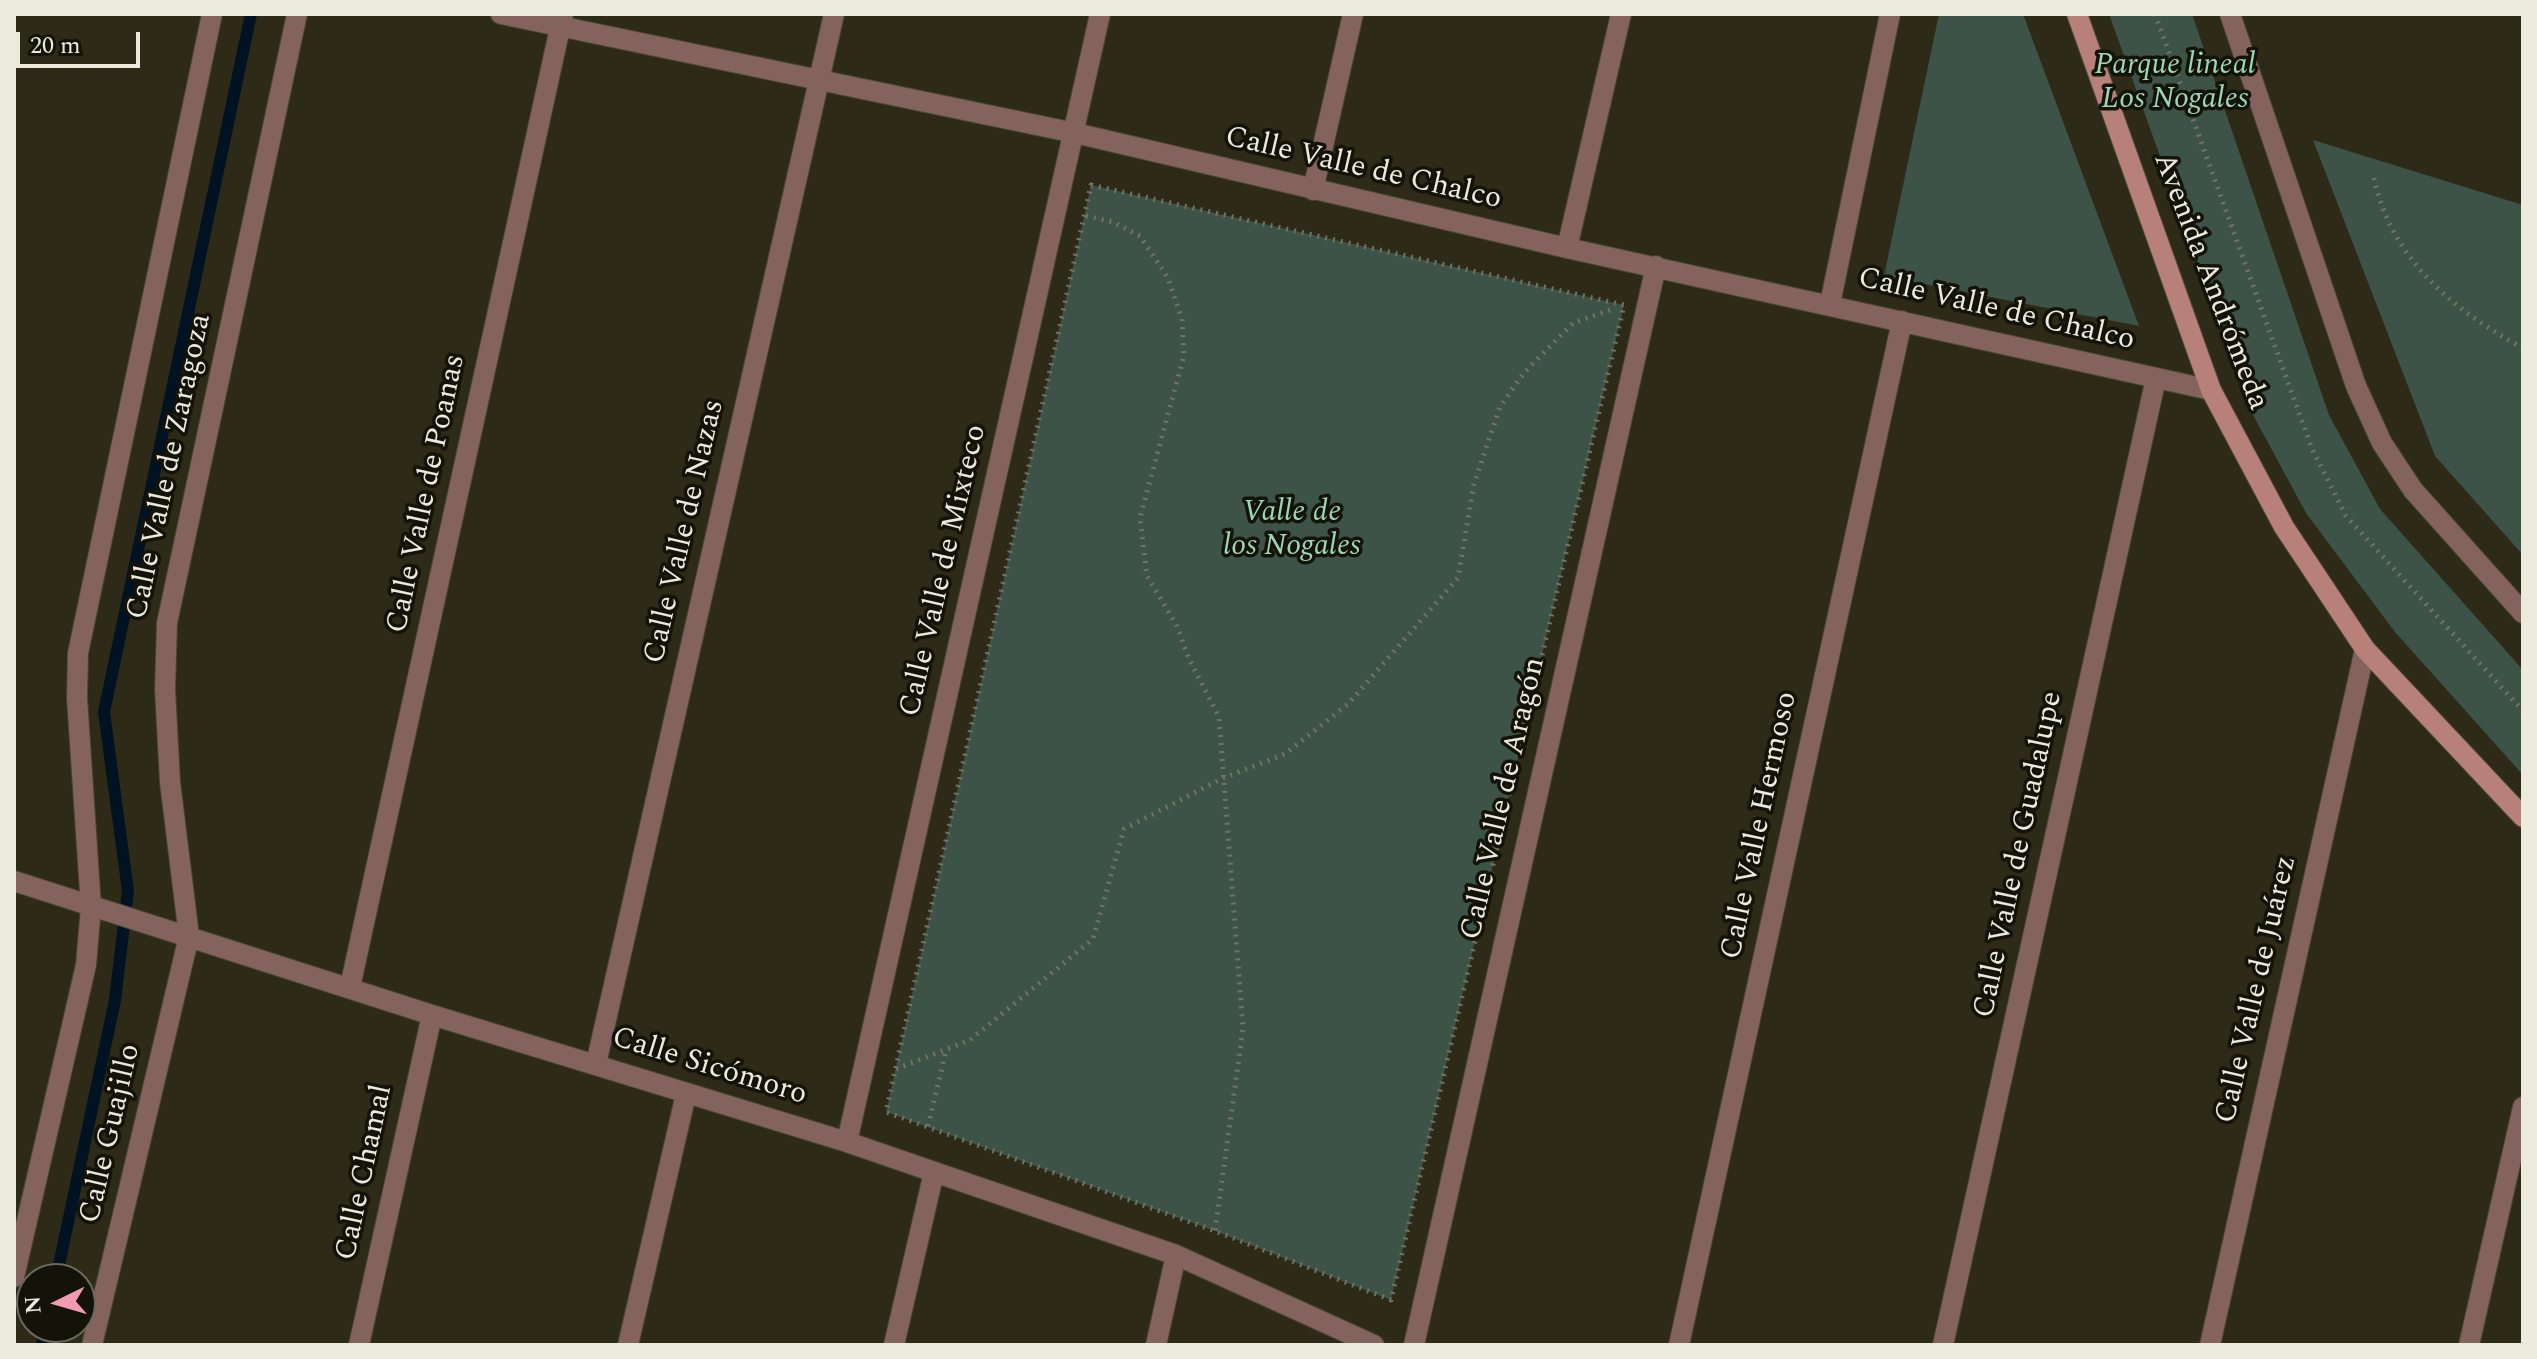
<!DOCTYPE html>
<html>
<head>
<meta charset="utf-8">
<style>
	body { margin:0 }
	#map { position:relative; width:2537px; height:1359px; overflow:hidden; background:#2d2a17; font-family:Spectral,serif }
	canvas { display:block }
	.frame { position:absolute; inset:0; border:16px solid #ebeadd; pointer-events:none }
	.north { position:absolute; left:16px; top:1263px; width:80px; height:80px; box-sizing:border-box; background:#14130a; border:2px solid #6a695e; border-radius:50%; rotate:265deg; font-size:22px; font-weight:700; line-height:32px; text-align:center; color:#ebeadd }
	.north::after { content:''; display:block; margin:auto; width:28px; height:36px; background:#f19ab2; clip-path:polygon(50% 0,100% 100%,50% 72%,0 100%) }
	.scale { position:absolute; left:16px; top:32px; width:124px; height:36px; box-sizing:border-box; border:4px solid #ebeadd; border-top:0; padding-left:10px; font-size:24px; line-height:28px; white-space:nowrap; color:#ebeadd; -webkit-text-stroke:6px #14130a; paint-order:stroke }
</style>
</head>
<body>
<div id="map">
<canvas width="2537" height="1359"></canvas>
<div class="frame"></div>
<div class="north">N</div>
<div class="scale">20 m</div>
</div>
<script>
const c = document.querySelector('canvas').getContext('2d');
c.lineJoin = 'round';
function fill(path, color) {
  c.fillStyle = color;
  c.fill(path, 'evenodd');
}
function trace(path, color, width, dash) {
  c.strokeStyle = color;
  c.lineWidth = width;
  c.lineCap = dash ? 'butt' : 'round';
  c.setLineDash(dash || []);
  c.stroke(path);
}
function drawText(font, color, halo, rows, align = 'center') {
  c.font = font + ' Spectral,serif';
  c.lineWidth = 7;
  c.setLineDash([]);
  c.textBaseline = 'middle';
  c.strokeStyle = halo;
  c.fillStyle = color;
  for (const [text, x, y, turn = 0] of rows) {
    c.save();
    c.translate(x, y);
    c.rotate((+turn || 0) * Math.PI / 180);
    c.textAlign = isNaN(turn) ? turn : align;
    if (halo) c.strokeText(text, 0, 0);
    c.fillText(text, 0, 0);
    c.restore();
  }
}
fill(new Path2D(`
	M1939,14h84l116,312 -255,-50z
	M2109,14h83l137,401 51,94 143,161v105l-128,-143 -89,-119 -54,-100z
	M2313,140l210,65v350l-88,-99z
	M1091,185l533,120 -233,995 -176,-69 -329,-119z`), '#3d5347');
trace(new Path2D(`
	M56,1279l59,-279 13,-109 -24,-179 147,-698
	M42,1345l3,-18`), '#011322', 12);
const street = new Path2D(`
	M501,14l574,119 492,115 644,142
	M2230,14l126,372 26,57 31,47 110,123
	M1313,190l40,-176
	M1567,248l54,-234
	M1830,304l60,-290
	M14,881l418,134 415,127 329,113 198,90
	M350,987l213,-973
	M596,1064l238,-1050
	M847,1142l253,-1128
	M14,1277l72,-312 5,-58 -14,-209 1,-45 134,-639
	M92,1345l97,-409 -19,-154 -5,-93 2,-66 130,-609
	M359,1345l73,-330
	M628,1345l58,-251
	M894,1345l40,-173
	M1156,1345l20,-90
	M1414,1345l242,-1079
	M1679,1345l223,-1024
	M1943,1345l213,-967
	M2210,1345l155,-696
	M2469,1345l54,-238`);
const secondary = new Path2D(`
	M2077,14l134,376 73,137 81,122 158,168`);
trace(street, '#484533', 22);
trace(secondary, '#484533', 22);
trace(new Path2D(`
	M2155,14l157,435 34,67 177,195
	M2374,178c17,81 80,133 149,170
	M1091,185l533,120 -233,995 -176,-69 -329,-119z
	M1086,216l27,6 27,14 28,42 14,41 2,36 -44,163 7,58 30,50 12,33 30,58 24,312 -28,202
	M896,1069l74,-29 123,-101 31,-110 99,-51 62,-24 63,-50 110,-126 16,-94 26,-77 23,-33 50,-51 43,-15
	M928,1126l18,-75`), '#747261', 5, [2, 6]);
trace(street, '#84625d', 20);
trace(secondary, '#b7817a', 20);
drawText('italic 30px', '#9ed5b7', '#14130a', [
	["Parque lineal",2175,67],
	["Los Nogales",2175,101],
	["Valle de",1292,514],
	["los Nogales",1292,548]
]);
drawText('30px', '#ebeadd', '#14130a', [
	["Calle Valle de Chalco",1363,170,13],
	["Avenida Andrómeda",2209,282,69],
	["Calle Valle de Chalco",1996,311,13],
	["Calle Valle de Zaragoza",171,467,-78],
	["Calle Valle de Poanas",428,494,-78],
	["Calle Valle de Nazas",686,532,-77],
	["Calle Valle de Mixteco",945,571,-77],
	["Calle Valle de Aragón",1505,799,-77],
	["Calle Valle Hermoso",1761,826,-78],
	["Calle Valle de Guadalupe",2020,855,-78],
	["Calle Valle de Juárez",2258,990,-77],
	["Calle Sicómoro",709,1068,17],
	["Calle Guajillo",112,1134,-77],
	["Calle Chamal",366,1173,-78]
]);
</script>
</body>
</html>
